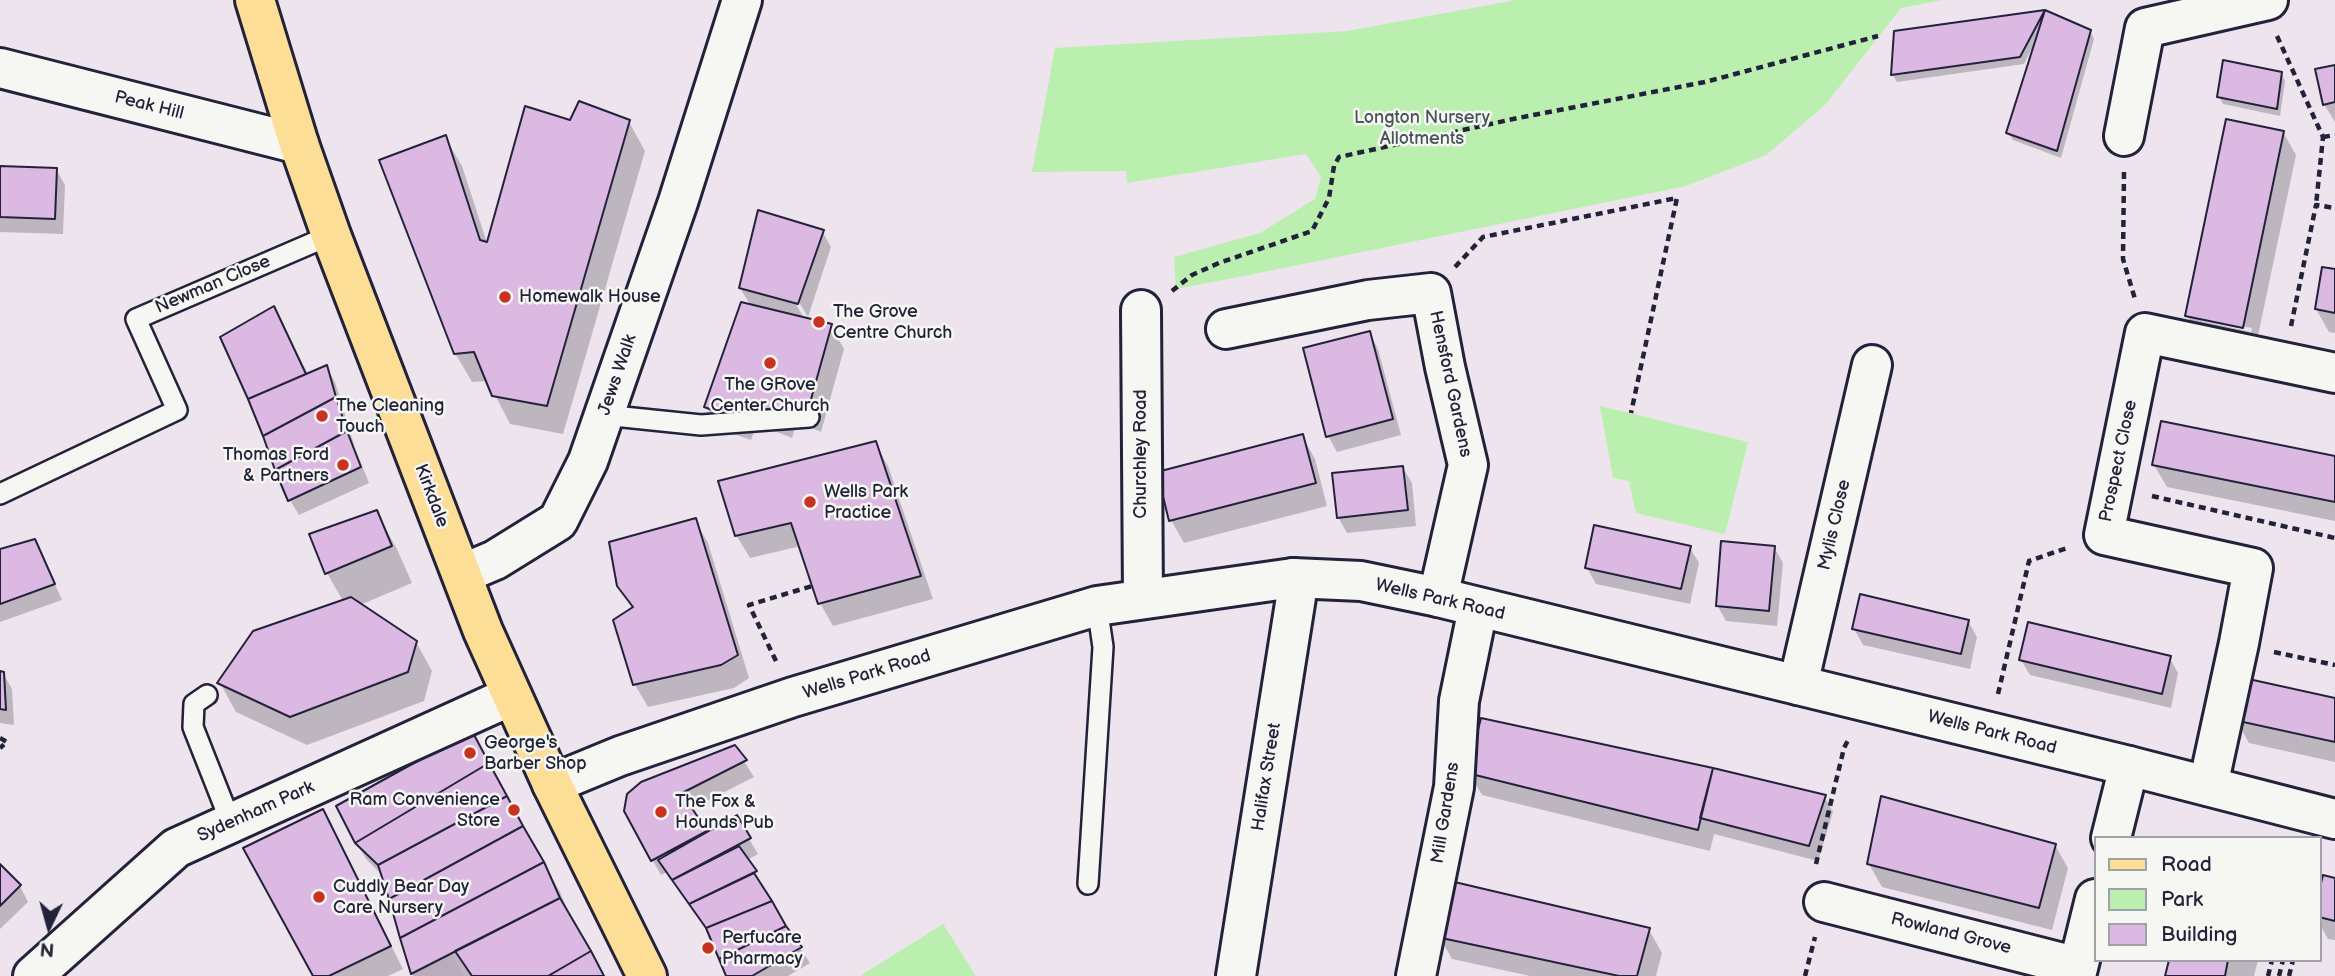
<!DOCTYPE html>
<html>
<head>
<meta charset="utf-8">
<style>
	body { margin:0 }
	#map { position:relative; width:2335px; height:976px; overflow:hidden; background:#eee4ee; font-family:"Balsamiq Sans",sans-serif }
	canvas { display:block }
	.legend { position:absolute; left:2094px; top:836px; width:228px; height:126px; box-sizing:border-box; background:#f6f6f2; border:2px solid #a1a1a9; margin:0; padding:9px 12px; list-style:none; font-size:21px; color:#22223b }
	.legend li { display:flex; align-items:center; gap:14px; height:35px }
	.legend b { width:35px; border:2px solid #a1a1a9 }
	.north { position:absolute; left:14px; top:892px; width:70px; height:70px; -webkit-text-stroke:5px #f6f6f2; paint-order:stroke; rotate:185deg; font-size:19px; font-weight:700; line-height:28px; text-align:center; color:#22223b }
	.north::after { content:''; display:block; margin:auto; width:24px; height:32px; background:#22223b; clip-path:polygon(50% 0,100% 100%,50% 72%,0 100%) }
</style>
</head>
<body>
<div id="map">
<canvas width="2335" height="976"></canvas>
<ul class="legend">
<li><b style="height:9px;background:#fcde96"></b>Road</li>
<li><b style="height:19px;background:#bbefb0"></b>Park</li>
<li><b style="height:19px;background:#dcb9e3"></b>Building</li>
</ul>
<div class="north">N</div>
</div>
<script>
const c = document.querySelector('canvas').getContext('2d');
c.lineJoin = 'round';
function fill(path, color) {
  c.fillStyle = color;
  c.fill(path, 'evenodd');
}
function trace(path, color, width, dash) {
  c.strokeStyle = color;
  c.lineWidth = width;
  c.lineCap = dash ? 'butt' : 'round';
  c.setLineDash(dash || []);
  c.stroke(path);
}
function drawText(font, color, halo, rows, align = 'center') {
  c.font = font + ' "Balsamiq Sans",sans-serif';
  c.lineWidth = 5;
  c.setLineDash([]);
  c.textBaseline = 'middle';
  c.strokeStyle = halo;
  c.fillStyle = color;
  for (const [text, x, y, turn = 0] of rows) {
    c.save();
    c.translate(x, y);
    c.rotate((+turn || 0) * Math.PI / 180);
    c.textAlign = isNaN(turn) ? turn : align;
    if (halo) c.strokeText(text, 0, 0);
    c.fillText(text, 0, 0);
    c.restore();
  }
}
fill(new Path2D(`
	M451,953l13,23h-56z`), '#e9d7eb');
fill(new Path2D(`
	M1516,0h427l-42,8 -76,97 -59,50 -80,31 -437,89 -73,14 -2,-32 86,-24 55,-34 6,-22 -15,-23 -179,29 -1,-12 -94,1 23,-124 292,-17z
	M1600,406l148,36 -23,92 -89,-21 -7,-32 -16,-3z
	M943,924l33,52h-116z`), '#bbefb0');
fill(new Path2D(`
	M2044,12l46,19 4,8 -33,119 -48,-18 -5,-7 26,-84 -2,-1 -8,16 -127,18 -4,-7 3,-42z
	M2335,67v55l-11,-18z
	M2281,73l4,8 -5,35 -57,-12 -4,-8z
	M629,122l16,29 -82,283 -53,-10 -22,-43 -16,1 -17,-29 -10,-216 17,29 26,80 83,-123z
	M2283,132l13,23 -41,195 -55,-12 -13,-22zM2201,318l51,10 -1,4 -50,-11z
	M0,168l56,1 9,16 -2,49 -63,-2z
	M822,231l9,16 -23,70 -13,-21 -3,1 13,23 26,6 13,23 -23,83 -24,-10 -5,16 -35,-14 -6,16 -32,-11 -13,-23 45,-100 -11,-18z
	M2335,271v62l-6,-1 -13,-23z
	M273,309l35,65 18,-7 9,15 20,66 14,35 -70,32 -9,-15 -40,-102z
	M1369,333l9,16 23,86 -64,17 -9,-16z
	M1302,436l13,23 12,47 -143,37 -13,-23z
	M875,443l13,23 45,133 -100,27 -13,-23 -19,-57 -51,12 -14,-23z
	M2335,458v63l-168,-34 -13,-22z
	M1403,468l9,15 4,43 -69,7 -9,-16z
	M376,512l21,37 15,34 -52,22 56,37 16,29 -8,30 -117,44 -71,-33 -16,-29 123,-82 -16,-28z
	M695,520l13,23 41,135 -15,10 -86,19 -13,-22 -2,-75 -14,-25z
	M1774,547l9,16 -6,63 -51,-5 -9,-16z
	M1690,548l9,15 -9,41 -94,-20 -9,-16z
	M0,551l43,6 19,43 -62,22z
	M1968,621l9,16 -7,32 -107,-24 -9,-16z
	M2169,657l9,16 -7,35 -141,-33 -9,-15z
	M0,673h3l9,16 2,36 -14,-2z
	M2335,699v63l-86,-19 -13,-23z
	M471,733l89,159 14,34 29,50h-189l-2,-2 -30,-99 -16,-16 -10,-17z
	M735,747l19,30 -63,32 16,25 29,-17 22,37 -11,6 17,27 -3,2 49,74 -22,13h-60l-17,-41 -44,-63 -6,3 -36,-64z
	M1469,773l355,23 9,16 -15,49 -104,-27 -4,17 -228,-56z
	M323,811l80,158 -15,7h-73z
	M2055,845l13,23 -16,62 -170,-43 -13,-23z
	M0,866l20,20 8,16 -28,27z
	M2335,880v60l-7,-1 -9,-16v-24z
	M1649,930l13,23 -6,23h-126l-78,-17 -13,-23z
	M2170,960h88l-4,16h-87z`), '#0003');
const building = new Path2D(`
	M2045,10l46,20 -34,121 -51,-18z
	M2045,10l-25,47 -129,18 3,-44z
	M2223,60l59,12 -5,37 -60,-12z
	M2335,65v37l-12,3 -8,-36z
	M579,101l51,19 -83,286 -55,-10 -18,-44 -20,2 -75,-194 67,-25 34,105 7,2 38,-136 45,14z
	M2226,119l58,12 -41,197 -58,-12z
	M0,166l57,2 -2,51 -55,-2z
	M758,210l66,20 -26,74 -59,-16z
	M2322,267l13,2v44l-20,-4z
	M741,302l91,22 -24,86 -24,-9 -4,15 -36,-14 -6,17 -34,-12z
	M274,306l32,68 -58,25 -28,-62z
	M1370,331l23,88 -67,18 -23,-89z
	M327,365l9,32 -73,39 -15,-37z
	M336,397l11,34 -72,39 -12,-34z
	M2161,421l174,35v46l-183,-37z
	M347,431l14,36 -73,34 -13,-31z
	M1303,434l13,49 -147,38 -12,-49z
	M876,441l45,135 -103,28 -27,-81 -56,13 -17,-55z
	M1403,466l5,44 -71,8 -5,-45z
	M377,510l15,36 -67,28 -16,-40z
	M696,518l42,137 -17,10 -88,20 -20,-65 20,-13 -16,-21 -8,-44z
	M1594,525l97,21 -10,43 -96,-21z
	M35,539l20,45 -55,20v-55z
	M1721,541l54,5 -6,65 -53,-5z
	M1860,594l109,26 -8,34 -109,-25z
	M351,597l66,44 -9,31 -118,45 -73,-34 36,-52z
	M2028,622l143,34 -9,38 -143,-34z
	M0,671l4,1 2,38 -6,-1z
	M2244,678l91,20v44l-101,-22z
	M1481,718l232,50 -15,62 -231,-57z
	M472,731l17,32 -134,80 -19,-37z
	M735,745l12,15 -65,33 25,38 -56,30 -27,-50 3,-17 14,-12z
	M489,763l18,33 -129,69 -23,-22z
	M1713,768l113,27 -17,51 -109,-28z
	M507,796l16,30 -134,73 -11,-34z
	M1881,796l175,48 -17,64 -172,-44z
	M323,809l68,137 -62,30h-16l-70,-128z
	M737,815l14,23 -79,42 -14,-20z
	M523,826l21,36 -144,76 -11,-39z
	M739,846l18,25 -68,33 -17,-24z
	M544,862l16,36 -149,76 -11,-36z
	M0,864l21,21 -21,21z
	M754,873l18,28 -66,27 -17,-24z
	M2323,875l12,3v43l-16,-4v-26z
	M1446,880l204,48 -13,48h-18l-182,-39z
	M560,898l31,53 -43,25h-76l-17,-25z
	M772,901l14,25 -67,33 -13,-31z
	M786,926l16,21 -50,29h-26l-7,-17z
	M591,951l13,25h-56z
	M2169,960h59l-3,16h-60z`);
fill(building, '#dcb9e3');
trace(building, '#22223b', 2);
const lane = new Path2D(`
	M604,415l97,10 108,-8
	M0,494l177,-84 -41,-91 195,-84
	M207,695l-13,9 -1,23 38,96
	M1088,884l15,-237 -6,-41`);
const street = new Path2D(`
	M0,68l299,76
	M2124,136l21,-108 123,-28
	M1141,310l2,288
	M1226,329l142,-29 63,-7 14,74 23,98 -30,132
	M1798,685l74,-320
	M2208,786l31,-143 14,-75 -149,-33 41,-202 190,40
	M2111,838l18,-72
	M1824,902l254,65
	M33,976l143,-128 335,-152
	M1236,976l60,-379 -3,-19
	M1416,976l38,-189 5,-86 19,-93
	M2076,976l19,-77`);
const secondary = new Path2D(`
	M462,574l33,-14 63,-39 30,-60 90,-259 64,-202
	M552,784l68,-28 173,-59 304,-91 196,-28 68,3 77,16 691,169 206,53`);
const primary = new Path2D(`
	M255,0l44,144 32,91 152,396 69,153 95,192`);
trace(lane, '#22223b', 24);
trace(street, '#22223b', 44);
trace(secondary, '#22223b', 44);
trace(primary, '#22223b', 44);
trace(new Path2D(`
	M2277,36l46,101 -7,68
	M2323,137l12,-2
	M2124,172l-1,87 12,40
	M1455,267l28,-30 194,-39 -46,215
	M1172,291l20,-16 27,-12 93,-32 17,-33 5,-32 5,-9 179,-39 187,-36 173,-46
	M2291,326l25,-121 19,3
	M2152,496l183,42
	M2274,652l61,13
	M776,661l-27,-56 63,-19
	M1998,694l31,-133 41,-14
	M0,738l7,4 -7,6
	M1816,864l28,-116 5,-10
	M1805,976l10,-39
	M2268,976l4,-16
	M2279,976l4,-16
	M2289,976l4,-16`), '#22223b', 4.5, [7, 5]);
trace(lane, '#f6f6f2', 19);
trace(street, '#f6f6f2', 38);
trace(secondary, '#f6f6f2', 38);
trace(primary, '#fcde96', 38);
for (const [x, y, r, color] of [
	[505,297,7,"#c8321e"],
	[819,322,7,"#c8321e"],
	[770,363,7,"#c8321e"],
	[322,416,7,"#c8321e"],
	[343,465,7,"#c8321e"],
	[810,502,7,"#c8321e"],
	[470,753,7,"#c8321e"],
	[514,810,7,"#c8321e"],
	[661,812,7,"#c8321e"],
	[319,897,7,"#c8321e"],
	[708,948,7,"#c8321e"]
]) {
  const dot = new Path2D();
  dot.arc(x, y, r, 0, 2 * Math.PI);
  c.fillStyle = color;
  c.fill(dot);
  trace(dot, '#f6f6f2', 2.5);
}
drawText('18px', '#22223b', '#f6f6f2', [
	["Peak Hill",149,106,14],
	["Newman Close",213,285,-23],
	["Jews Walk",618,375,-71],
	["Hensford Gardens",1450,384,78],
	["Churchley Road",1141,454,-90],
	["Prospect Close",2119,461,-78],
	["Kirkdale",431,496,69],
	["Mylis Close",1835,525,-77],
	["Wells Park Road",1440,600,13],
	["Wells Park Road",867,675,-17],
	["Wells Park Road",1992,733,14],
	["Halifax Street",1267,777,-81],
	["Sydenham Park",256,812,-24],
	["Mill Gardens",1446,813,-81],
	["Rowland Grove",1951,934,14]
]);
drawText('18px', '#485558', '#f6f6f2', [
	["Longton Nursery",1422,118],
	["Allotments",1422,139]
]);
drawText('18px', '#22223b', '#f6f6f2', [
	["Homewalk House",519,297],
	["The Grove",833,312],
	["Centre Church",833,333],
	["The GRove",770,385,"center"],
	["Center Church",770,406,"center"],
	["The Cleaning",336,406],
	["Touch",336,427],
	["Thomas Ford",329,455,"right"],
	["& Partners",329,476,"right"],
	["Wells Park",824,492],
	["Practice",824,513],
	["George's",484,743],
	["Barber Shop",484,764],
	["Ram Convenience",500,800,"right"],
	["Store",500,821,"right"],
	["The Fox &",675,802],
	["Hounds Pub",675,823],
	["Cuddly Bear Day",333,887],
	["Care Nursery",333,908],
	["Perfucare",722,938],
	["Pharmacy",722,959]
], 'left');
</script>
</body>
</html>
